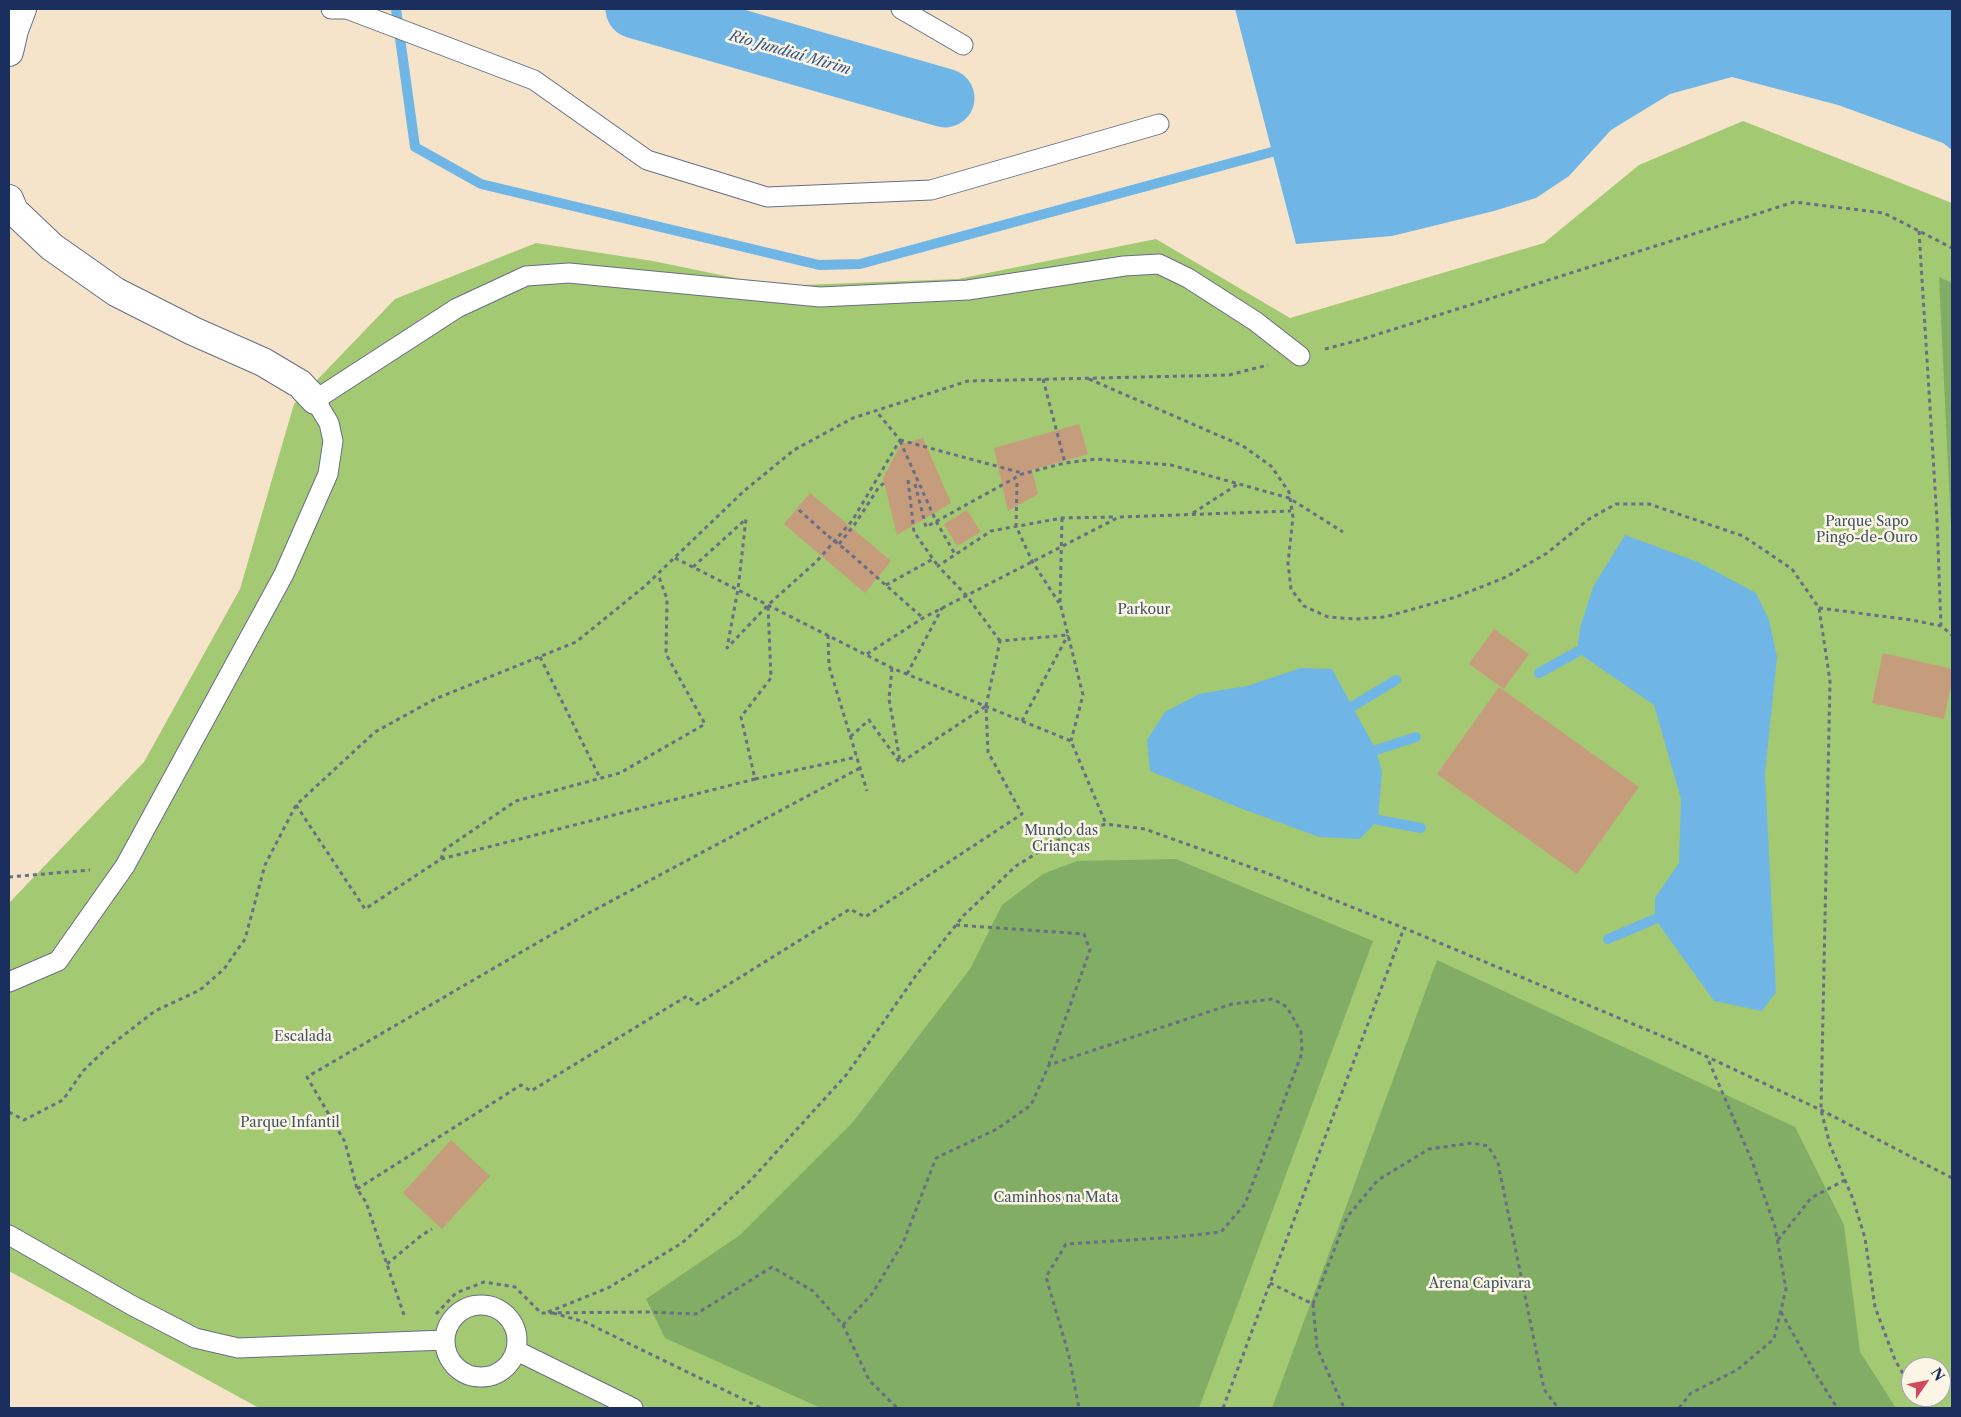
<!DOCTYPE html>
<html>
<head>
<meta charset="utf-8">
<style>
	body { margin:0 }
	#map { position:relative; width:1961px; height:1417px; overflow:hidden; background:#f6e4ca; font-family:"Libre Caslon Text",serif }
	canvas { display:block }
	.frame { position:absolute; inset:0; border:10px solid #1b2f5e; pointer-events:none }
	.north { position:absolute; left:1901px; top:1357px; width:50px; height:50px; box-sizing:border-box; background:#fcf5e5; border:1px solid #a2a6af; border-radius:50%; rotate:57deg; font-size:14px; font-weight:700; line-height:20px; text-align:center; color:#1b2f5e }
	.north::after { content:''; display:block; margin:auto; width:18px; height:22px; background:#d1495b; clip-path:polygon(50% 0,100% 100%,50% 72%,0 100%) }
</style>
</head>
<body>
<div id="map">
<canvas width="1961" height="1417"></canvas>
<div class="frame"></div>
<div class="north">N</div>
</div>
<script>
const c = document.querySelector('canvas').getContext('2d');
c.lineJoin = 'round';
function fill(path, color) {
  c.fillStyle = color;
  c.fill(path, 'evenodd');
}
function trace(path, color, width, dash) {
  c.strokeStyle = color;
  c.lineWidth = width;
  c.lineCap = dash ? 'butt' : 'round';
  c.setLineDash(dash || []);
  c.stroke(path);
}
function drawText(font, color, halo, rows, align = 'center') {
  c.font = font + ' "Libre Caslon Text",serif';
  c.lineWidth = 5;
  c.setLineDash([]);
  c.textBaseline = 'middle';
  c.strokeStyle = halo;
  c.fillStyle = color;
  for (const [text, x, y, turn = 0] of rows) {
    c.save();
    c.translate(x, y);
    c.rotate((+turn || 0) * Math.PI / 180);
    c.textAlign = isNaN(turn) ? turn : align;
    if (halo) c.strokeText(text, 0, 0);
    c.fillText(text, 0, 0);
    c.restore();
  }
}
fill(new Path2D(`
	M1743,121l209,82v1205h-1693l-250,-137v-368l135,-141 96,-173 54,-185 101,-105 141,-56 117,18 121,25 184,-7 198,-40 134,79 254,-75 95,-78zM1911,1367h30v30h-30z`), '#a3c973');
fill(new Path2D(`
	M1939,277l13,6v266z
	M1176,859l197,82 -174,467h-378l-156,-70 -19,-39 94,-64 113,-113 117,-153 32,-64 41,-31 34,-13z
	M1437,960l358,167 49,98 16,127 36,56h-624z`), '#82ad65');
fill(new Path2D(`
	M1235,9h717v141l-9,-7 -105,-38 -106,-28 -62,17 -59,36 -42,46 -33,22 -42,13 -102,25 -96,8z
	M1625,535l73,27 58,31 13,27 8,37 -12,117 11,218 -14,19 -48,-10 -59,-82v-21l24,-35 2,-64 -27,-94 -77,-53 3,-24 13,-41z
	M1301,668l31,1 44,81 6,22 -4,48 -18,19 -41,-2 -79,-29 -90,-37 -3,-31 18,-28 34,-18 48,-8z`), '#6fb6e6');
trace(new Path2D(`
	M396,9l19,138 66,37 338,81 41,-1 423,-115
	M1539,673l38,-21
	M1353,706l43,-26
	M1376,750l40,-13
	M1378,820l43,8
	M1608,939l47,-20`), '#6fb6e6', 10);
trace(new Path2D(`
	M635,9l310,89`), '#6fb6e6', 59);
fill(new Path2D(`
	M1079,424l9,30 -56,16 6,24 -30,17 -14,-63z
	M923,438l28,65 -54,32 -14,-57 18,-34z
	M810,493l81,68 -26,32 -81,-69z
	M967,510l14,22 -24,14 -13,-22z
	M1494,629l35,25 -25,35 -35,-25z
	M1883,653l69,16v12l-8,38 -72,-16z
	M1499,687l140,100 -62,87 -140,-100z
	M451,1140l39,36 -48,53 -39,-36z`), '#c69d7c');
const lane = new Path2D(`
	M331,9h16l187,71 113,80 120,37 164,-7 228,-66
	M901,9l62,36
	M9,982l49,-21 67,-95 159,-292 44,-100 5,-33 -4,-18 -14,-23 142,-92 69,-32 43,-3 251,24 148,-7 156,-24 35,-2 29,14 67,43 45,35
	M9,1235l124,71 62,32 43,10 207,-8
	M445 1341a36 36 0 1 1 72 0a36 36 0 1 1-72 0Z
	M517,1351l116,57`);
const street = new Path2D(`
	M9,52l5,-22 8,-21
	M9,199l5,12 38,36 64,45 77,39 70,31 37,22 15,16`);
trace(lane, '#686e84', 21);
trace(street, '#686e84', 30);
trace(new Path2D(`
	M1919,231l18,289 4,106
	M1325,349l38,-10 431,-137 90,11 68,35
	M1043,379l22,84
	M1089,379l154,67 28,20 18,26 4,25 -5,46 3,26 13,17 24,11 27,2 30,-2 71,-20 50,-20 41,-24 42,-34 27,-15h33l94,32 49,33 27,39 11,73 -9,429 9,35 23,54 12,39 10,69 20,53 16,27
	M900,440l122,33
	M900,441l36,80 20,35
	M908,480l6,52 24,34
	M1017,483l-1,43 16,35 27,42
	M915,484l11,43 96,-53 43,-11 31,-4 75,6 118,33 54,34
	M799,510l29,26
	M1193,513l45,-29
	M1062,518l-2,85 23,92 -12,46
	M839,544l16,-20 24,-37 5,-4
	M846,550l77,68
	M675,558l217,110 179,73 35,83
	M693,567l53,-48 -8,70 -11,59 41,-43 49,-44 35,-40 48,-81 -24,-29
	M886,585l47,-26
	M1819,608l93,12 29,6 11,9
	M828,635l1,31 38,125
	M1000,641l-34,-46 -28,-29 53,-35 71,-13 53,-1
	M867,654l56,-36 196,-101 172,-6
	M540,657l60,121
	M892,668l-3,31 11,62
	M907,674l35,-66
	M986,706l14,-65 68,-6
	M1022,721l46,-86
	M755,779l102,-22
	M296,805l69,104 76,-50 314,-80 -14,-62 30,-39 -3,-73
	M441,859l3,-9 72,-49 104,-28 85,-49 -39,-70 1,-55 -9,-25
	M9,877l81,-7
	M956,925l128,9 6,16 -41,114
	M9,1112l15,8 39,-20 20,-29 24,-23 48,-37 45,-21 24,-21 21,-30 20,-74 31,-60 79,-73 60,-33 141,-57 69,-56 99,-95 50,-41 59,-32 115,-37 261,-6 39,-10
	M357,1189l164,-104 10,6 156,-95 10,8 153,-95 15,8 157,-103 -34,-62 -2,-46 -86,57 -31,-43 -19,17
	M1778,1240l33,-42 34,-18
	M387,1264l35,-29 10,-6
	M1270,1283l43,21 34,-87 31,-37 51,-31 43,-6 16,3 10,17 46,226 14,19
	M1313,1304l4,44 27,60
	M548,1312l60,-24 74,-45 69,-63 96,-106 70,-100 47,-59 52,-49 49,-30 41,-12 39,5 119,43 140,56 265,111 152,71 131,68
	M1781,1312l33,59 23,37
	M553,1313l32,9 176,86
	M436,1314l20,-21 28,-11 31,5 26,26 106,-1 49,2 76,-47 41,24 30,34 26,55 28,28
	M404,1315l-38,-113 -9,-13 -12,-47 -38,-65 278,-162 275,-147
	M843,1325l29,-31 31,-51 33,-85 61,-29 34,-24 18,-40 183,-61 41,-5 14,8 14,25 1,21 -57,151 -24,28 -45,5 -110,7 -20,33 23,79 10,52
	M1917,1397l7,11
	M1223,1408l181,-480
	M1679,1408l12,-15 46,-23 37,-31 12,-50 -11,-62 -23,-66 -45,-104`), '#686e84', 3, [4, 4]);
trace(lane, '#fff', 19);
trace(street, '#fff', 28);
trace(new Path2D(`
	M828,536l18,14`), '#686e84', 3, [4, 4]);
drawText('14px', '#3d5663', '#fcf5e5', [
	["Parque Sapo",1867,522],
	["Pingo-de-Ouro",1867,538],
	["Parkour",1144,610],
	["Mundo das",1061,831],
	["Crianças",1061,847],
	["Escalada",303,1037],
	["Parque Infantil",290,1123],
	["Caminhos na Mata",1056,1198],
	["Arena Capivara",1480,1284]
]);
drawText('italic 15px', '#345887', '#fcf5e5', [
	["Rio Jundiaí Mirim",790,53,16]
]);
</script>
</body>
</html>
